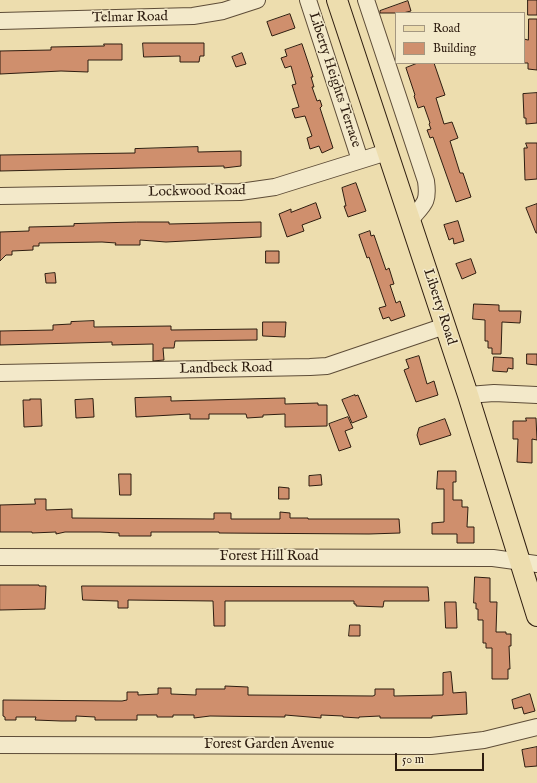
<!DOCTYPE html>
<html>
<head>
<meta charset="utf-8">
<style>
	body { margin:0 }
	#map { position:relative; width:537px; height:783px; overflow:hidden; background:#edddae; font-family:"IM FELL English",serif }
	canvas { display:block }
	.legend { position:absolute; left:395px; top:12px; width:130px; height:52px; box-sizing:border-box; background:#f3e9ca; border:1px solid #a49780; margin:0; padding:5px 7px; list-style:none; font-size:12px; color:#2e1d10 }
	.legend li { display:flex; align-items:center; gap:8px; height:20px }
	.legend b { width:20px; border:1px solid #a49780 }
	.scale { position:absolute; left:395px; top:753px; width:89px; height:18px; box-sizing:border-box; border:2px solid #2e1d10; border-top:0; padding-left:5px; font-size:12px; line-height:14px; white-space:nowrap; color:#2e1d10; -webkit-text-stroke:3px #f3e9ca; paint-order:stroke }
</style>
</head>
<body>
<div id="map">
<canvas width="537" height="783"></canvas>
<ul class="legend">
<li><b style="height:5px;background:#edddae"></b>Road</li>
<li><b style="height:11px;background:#cf8f6d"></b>Building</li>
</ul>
<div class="scale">50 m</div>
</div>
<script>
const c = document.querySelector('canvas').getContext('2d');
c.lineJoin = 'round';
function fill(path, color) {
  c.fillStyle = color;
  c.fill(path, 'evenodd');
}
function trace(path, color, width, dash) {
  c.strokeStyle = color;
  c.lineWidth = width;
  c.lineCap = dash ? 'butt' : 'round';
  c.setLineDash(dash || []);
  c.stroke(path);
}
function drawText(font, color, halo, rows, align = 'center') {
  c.font = font + ' "IM FELL English",serif';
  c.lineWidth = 3;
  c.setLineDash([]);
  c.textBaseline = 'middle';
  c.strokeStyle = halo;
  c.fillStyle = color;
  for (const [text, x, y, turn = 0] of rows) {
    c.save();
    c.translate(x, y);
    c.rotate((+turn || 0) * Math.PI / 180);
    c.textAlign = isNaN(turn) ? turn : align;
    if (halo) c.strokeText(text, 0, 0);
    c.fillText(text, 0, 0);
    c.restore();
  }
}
const building = new Path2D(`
	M528,0h9v15h-9z
	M408,1l3,10 -8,2h-23v-2z
	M290,14l5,14 -23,8 -5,-14z
	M529,19h8v51l-9,-1v-6h-4v-24l4,1z
	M143,43h61v13h-4l-1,6h-19v-6l-36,1z
	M104,44h18v16h-34v12l-27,-1 -61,3v-23l51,-1v-3l53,-1z
	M302,44l11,33h-2l3,10h-2l5,14 3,-1 2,6 -2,2 13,40 -11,5 -3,-7 -9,3 -3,-11 5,-2 -7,-20 -10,2 -3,-9 7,-2 -7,-22 4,-1 -5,-18 -6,2 -4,-10 6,-2 -2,-6z
	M242,53l4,11 -10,3 -4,-10z
	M418,63h16l11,32 -9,3 8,26 8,-2 6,16 -8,3 10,32h3l8,24 -15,5 -23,-65 -3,1 -3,-8 4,-1 -2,-5 1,-1 -6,-17 -6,2 -4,-12 1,-1 -9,-27z
	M537,93v30l-11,1v-6h-2l-1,-24z
	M526,143h11v36l-12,1 -1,-32h3z
	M198,147v5l43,-1v15l-17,2v-2l-224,5v-16l135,-2v-4z
	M356,183l10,28 -18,6 -4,-11h2l-4,-18z
	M316,203l5,15 -19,7 2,6 -17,6 -8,-23 12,-5v3z
	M537,204v29h-1l-10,-25z
	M458,221l6,20 -10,3 -1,-6 -4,2 -5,-15z
	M137,222h32v2l92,-2v15l-95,5 -26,-2v5h-25l1,-2 -14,-1 -63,1v3h-6v4l-21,1v4h-6l-6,6v-29l29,-1v-4l45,-1v-2z
	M370,231l1,5 3,-1 12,35 3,-2 5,16 -4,1 6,18 4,-2 5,15 -14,5 -2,-4 -6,2 -4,-11 7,-2 -17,-49 -2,1 -8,-23z
	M266,251h13v12h-13z
	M471,259l5,14 -14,6 -6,-15z
	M55,273l1,10h-10l-1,-9z
	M474,304l25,1v6h22l-1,12 -18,-1 -1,32h-9v-6h-4v-7h-3v-21l-12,-1z
	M94,321v6l77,-1v4l86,-1v11l-80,1h-2l-1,7h-11l1,12 -11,1v-17l-41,1v-3l-112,3v-14l53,-1v-5l18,-1v-2z
	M263,322h23l-1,15 -22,-1z
	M527,354h10v11l-10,-1z
	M419,356l8,28 7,-3 4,14 -22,7 -12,-32 5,-2 -3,-8z
	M494,357l19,1v11l-5,-1 -1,4 -14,-1z
	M355,395v1l3,-1 9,22 -15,6 -10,-23z
	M171,397v4l114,-3v6l33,-1v2h9v21l-42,1v-13l-22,1v2l-16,1 -1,-4h-37v5h-19v-5l-54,3 -1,-19z
	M30,399h11l1,27 -18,1 -1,-27h7z
	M93,399l1,18 -18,1 -1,-18z
	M348,417l5,11 -8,3 6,16 -12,4 -10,-27z
	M526,418h10l1,22 -5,-1v24l-15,-1 1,-23h-5v-18h13z
	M445,419l6,16 -31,10 -3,-10 2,-7z
	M438,471h18v11h-3v18h9v7h6l-1,20h7v16h-17v-9h-25v-11l12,-1v-33h-7z
	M119,474h12v21h-11z
	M321,475l1,10 -13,1v-10z
	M279,487l10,1v11h-10z
	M35,499h11v11l26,-1v9l142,1v-6h17v6h49v-7l10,1v5h18v1h91l1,14 -31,1 -150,-1v-1h-68v4h-32v-3l-19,-1h-35l-9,2v-2l-24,1v-1h-32v-27l35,-1z
	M475,577l15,1v24h7l-1,30h10v2h5v12h-2l1,23h-2v10h-16v-31h-6v-5h-3v-23h-5v-11h-2v-6h-2z
	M0,585h39v1h7l-1,23 -45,1z
	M82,586l346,1 1,14h-45l-1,6 -27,-1v-2h-2v-3h-129v25h-11l-1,-25 -85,-1v8h-10v-7l-35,-1z
	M445,602h11l1,26h-11z
	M350,625h10v11h-11z
	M451,672l2,21 13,-1 1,22 -35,2v2h-52v-2l-21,1v1l-16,-1v-1l-22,-1v3l-36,-3v2l-75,-1 -16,2v-3h-21v2h-16v-2h-20v5h-42v-3l-19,-1v5h-15l-26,-1 1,-3h-20v3h-11v-3l-2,-1v-16l119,1 5,-1v-8h11v3l20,-1v-6h13v6l25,1v-6h29v-3l23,1v8l125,1 2,-1v-6h19v7l49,-1v-22z
	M530,694l5,17 -11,3 -2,-7 -8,2 -2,-9z
	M537,747v19l-12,1 -3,-17z`);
fill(building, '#cf8f6d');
trace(building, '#2e1d10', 1);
const minor = new Path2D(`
	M308,0l52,160
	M366,0l60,181c3,22 -2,23 -16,39
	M0,21l193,-5 30,-5 34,-11
	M0,196l240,-4 35,-5 112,-35
	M0,373l310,-6 17,-1 118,-40
	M468,395l26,-2 43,2
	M0,557l493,1 44,6
	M0,745l431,1 53,-6 53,-13`);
const major = new Path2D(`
	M337,0l131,395 69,221`);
trace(minor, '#5e4d38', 18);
trace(major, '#2e1d10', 22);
trace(minor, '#f3e9ca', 16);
trace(major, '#edddae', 20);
drawText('14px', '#2e1d10', '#f3e9ca', [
	["Telmar Road",130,18,-1],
	["Liberty Heights Terrace",334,80,72],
	["Lockwood Road",197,192,-1],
	["Liberty Road",439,307,72],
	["Landbeck Road",226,369,-1],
	["Forest Hill Road",269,557],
	["Forest Garden Avenue",269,745]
]);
</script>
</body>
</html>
